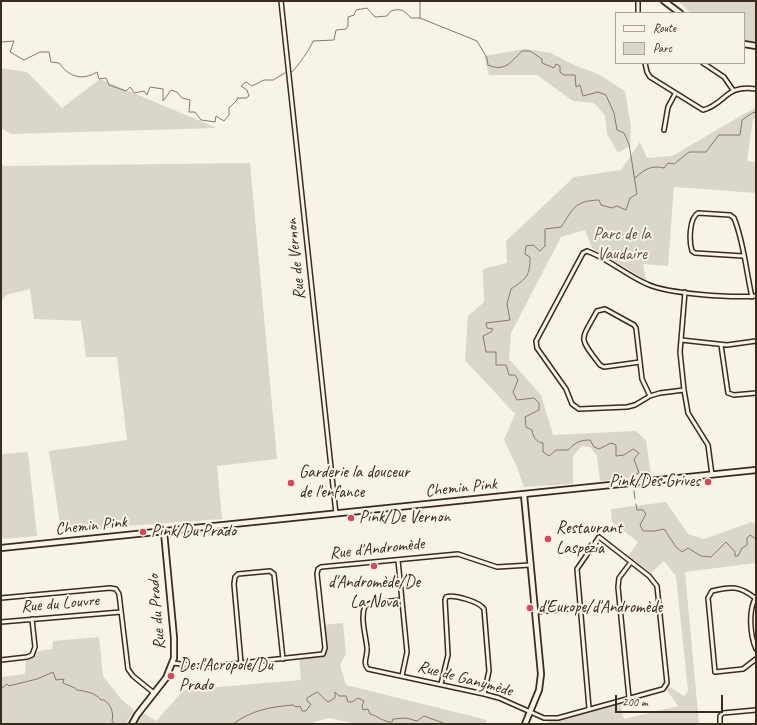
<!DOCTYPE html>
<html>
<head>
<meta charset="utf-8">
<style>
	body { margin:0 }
	#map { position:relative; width:757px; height:725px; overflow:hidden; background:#f7f3e8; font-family:Caveat,sans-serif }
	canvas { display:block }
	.frame { position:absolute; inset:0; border:2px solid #3b2a1e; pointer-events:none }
	.legend { position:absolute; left:615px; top:12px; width:130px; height:52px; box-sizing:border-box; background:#f7f3e8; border:1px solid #aca397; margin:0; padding:5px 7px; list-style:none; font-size:12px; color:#3b2a1e }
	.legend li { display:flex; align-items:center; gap:8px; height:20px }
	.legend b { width:20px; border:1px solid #aca397 }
	.scale { position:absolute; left:615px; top:695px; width:108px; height:18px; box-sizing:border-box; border:2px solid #3b2a1e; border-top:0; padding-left:5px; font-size:12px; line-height:14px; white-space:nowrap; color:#3b2a1e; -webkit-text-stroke:3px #f7f3e8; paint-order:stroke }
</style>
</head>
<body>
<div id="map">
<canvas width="757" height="725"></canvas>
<div class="frame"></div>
<ul class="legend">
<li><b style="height:5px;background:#f7f3e8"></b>Route</li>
<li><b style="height:11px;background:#dbd6cb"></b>Parc</li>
</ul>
<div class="scale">200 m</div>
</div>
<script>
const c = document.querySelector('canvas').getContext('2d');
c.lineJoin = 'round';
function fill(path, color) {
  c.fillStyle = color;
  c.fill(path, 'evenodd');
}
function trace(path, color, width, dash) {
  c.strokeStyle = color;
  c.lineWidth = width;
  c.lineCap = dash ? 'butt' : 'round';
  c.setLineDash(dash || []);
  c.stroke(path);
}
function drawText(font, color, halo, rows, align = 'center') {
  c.font = font + ' Caveat,sans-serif';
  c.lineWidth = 4;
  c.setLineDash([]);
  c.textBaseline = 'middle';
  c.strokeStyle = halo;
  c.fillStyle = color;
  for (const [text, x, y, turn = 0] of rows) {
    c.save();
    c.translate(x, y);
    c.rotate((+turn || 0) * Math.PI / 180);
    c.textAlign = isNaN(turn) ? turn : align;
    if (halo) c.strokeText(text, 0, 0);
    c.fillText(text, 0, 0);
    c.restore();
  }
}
fill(new Path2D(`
	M678,1h78v46l-12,-2v-32h-53z
	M525,49l26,4 23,12 24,9 27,17 6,36 -1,19 -12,7 -11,-19 -2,-19 -11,-12 -21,-2 -36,-26h-48l-5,-19z
	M1,68l26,4 35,36 38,-29 117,49 -206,6 -10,-6z
	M756,107v12h-3l-6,42 9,1v31l-82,-6 -6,79 -25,-2 3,16 -54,-32 -7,-18 -24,7 -50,96 -2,26 32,36 12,40 83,-4 10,9 5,36 -51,5 -3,-25 -7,-9 -8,-1 -9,10v28l-49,3 -7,-20 -13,-27 11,-26 -50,-54 3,-44 16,-14 -1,-33 24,-6 -1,-22 68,-64 47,-7 19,-28 7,16 25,-2z
	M250,163l27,296 -60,7 5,53 -161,12 -12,-80 78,-11 -10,-83h-31l-5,-36 -47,-2 -4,-30 -24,6 -5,7v-138l3,2z
	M28,452l9,84 -36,3v-85z
	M666,502l22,32 16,5 48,-17 4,2v39l-71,9 14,152h-152l1,-3 72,-19 4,17 54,-13 -12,-17 2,-3 16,10 4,-5 -12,-115 -12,-15 -13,12 -23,-17 10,-14 -26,-20 -1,-13z
	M343,623l3,31 -6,11 6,20 141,35 -2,4h-128l-28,-6 -15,4v2h-178l7,-11 13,8 28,-31 117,-10 -2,-22 25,-6 -1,-27z
	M99,637l4,39 18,23 13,11 -8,14h-125v-47l24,-3 1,-14 13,-9 13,-2 1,-8z`), '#dbd6cb');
trace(new Path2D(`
	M420,18v-17
	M1,37v1
	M1,42l13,-1 -4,11 14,8 16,-8h9l2,10 8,1c10,14 23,18 38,9l2,7 7,-1 3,7 17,6 4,-4 4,6 10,-2 3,4 3,-8 13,2v12l8,-11 6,2 5,6 8,2 -1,12h6l6,8 14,2 1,-6 8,5 5,-6v-7l8,-8v-2h9l3,-2 -2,-6 -6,-4 5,-4 6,4 12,-6h9l12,-7
	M292,72c6,-6 18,-23 21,-31l21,-1 2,-10 10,-1 2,-3v-9l6,-2 2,-5 11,-2 8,9 12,-1 4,-5c10,-3 13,-1 20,7h9l57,23 10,17 1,7c17,7 22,-2 34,-14h8l12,8v4l12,5 2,-4 4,2v6l4,3h11l1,12 4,-2 3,11 15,-4 8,3 8,18 3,17 7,3 5,11 8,50 -7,4 -4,12 -9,-4 -5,2 -11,-3 -2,-5c-25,1 -25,8 -38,27l-16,2v17l-5,5 -7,-6 -7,1 -1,8 5,3c0,19 -3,21 -19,32l-4,15 3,16 -24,3 1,5 6,1 -2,3 -8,4 3,16h10v13h10l3,10h6l3,5 -5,12 4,8 17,-2 5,5v7l-14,7 1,10 6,3c1,7 4,12 11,13v9l6,4 7,-6h12c7,-7 11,-10 22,-10l4,7 5,2 12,-6 5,2v11l8,-1 9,-6 6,4 -5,6 5,14 -7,3
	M635,178c10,-9 16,-13 29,-10l4,-5 6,1 15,-12h17l13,-17h21l2,-15 10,-7 4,-1
	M634,491l1,8
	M636,504l1,6h6l3,4 -6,11 3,6h12l9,-2 12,18 6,5 6,-4 13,8 10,1 15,-15 9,10v4h3l4,-8 5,-3v-7l3,-3 6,4
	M1,689l6,-5 2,2 28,-7 16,-7 3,8 8,-1 -1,4 12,5 2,2c8,1 19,3 24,10h3c7,4 10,13 8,21l3,3
	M233,724c19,-14 37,-17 60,-19l3,2 4,-1 2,5h4l5,-7 -4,-3v-3l10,-6 11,10 7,-4v-6l4,4h7l2,6h4l6,-4 6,3 -2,5 1,4 5,-1 2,5c8,2 13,8 22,8l1,-3 13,-1 11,3 7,-5 22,8`), '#84786c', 1);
const street = new Path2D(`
	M281,1l55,513
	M638,1v12
	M645,63l2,9 3,5 53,33c23,-6 22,-26 53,-21
	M703,63l21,14 9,13
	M664,130l4,-23 7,-13
	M743,256l-48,-3 -3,-2c-3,-9 -3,-33 6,-38l32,2 4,3c10,24 12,53 18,79
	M685,292l-5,60 4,38 4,23 20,32 4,30
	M681,340l46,5 29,-4
	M721,345l7,48 6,2 22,-2
	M640,362l-36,5 -4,-2c-22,-29 -20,-23 -3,-54l8,-2 29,16 2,3 6,51 8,17
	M684,390l-24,3 -10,3 -15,9 -8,2 -48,2 -7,-5 -6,-15 -29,-41 -1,-7 47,-88 4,-2 7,3c18,8 34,22 53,30 21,10 85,14 109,12
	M398,560l9,92 -5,24
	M756,597c-8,13 -6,38 0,52
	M1,598l109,-10 6,1 3,5 9,75 5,7 21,17
	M755,598c-15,-12 -24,-12 -43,-7l-4,7 7,74 28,-3 13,-10
	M402,600l-31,3 -6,3c-5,12 1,30 2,42 1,8 -5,15 1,21l116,25 15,4 45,20h14l105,-29 4,-6 -10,-97 -8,-10 -50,-39 -22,32 12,139
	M535,612l44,-4
	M1,622l120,-10
	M1,660l26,-3 5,-2 3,-8 -3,-28
	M173,663l32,4 118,-13 2,-6 -8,-74 1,-5 3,-2 137,-13 39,13 33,-2
	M241,663l-7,-79 1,-7 3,-3 32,-3 4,3 9,85
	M441,684l7,-29 -3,-55 1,-3c8,-3 34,5 38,12l5,62 -5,23
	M629,698l-11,-111 1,-9 12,-16
	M720,724v-8l3,-3 33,-3`);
const secondary = new Path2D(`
	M664,1l16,12
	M744,44l12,2
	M524,495l17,179 -2,16 -14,34
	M1,548l755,-78
	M132,724l5,-9 29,-37 8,-20v-20l-10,-106`);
trace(street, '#3b2a1e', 6);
trace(secondary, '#3b2a1e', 8);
trace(street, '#f7f3e8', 3);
trace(secondary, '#f7f3e8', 4.5);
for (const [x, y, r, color] of [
	[708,482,4,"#d1495b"],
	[291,483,4,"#d1495b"],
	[351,518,4,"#d1495b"],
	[143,532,4,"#d1495b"],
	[548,539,4,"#d1495b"],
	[374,566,4,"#d1495b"],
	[530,608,4,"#d1495b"],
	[171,676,4,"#d1495b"]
]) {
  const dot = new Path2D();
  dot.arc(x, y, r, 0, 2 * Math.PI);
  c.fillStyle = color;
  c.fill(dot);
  trace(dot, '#f7f3e8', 1.5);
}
drawText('17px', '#5b4c41', '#f7f3e8', [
	["Parc de la",622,235],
	["Vaudaire",622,255]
]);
drawText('17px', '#3b2a1e', '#f7f3e8', [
	["Rue de Vernon",296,259,-96],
	["Chemin Pink",461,488,-6],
	["Chemin Pink",91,526,-6],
	["Rue d'Andromède",377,549,-6],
	["Rue du Louvre",60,604,-5],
	["Rue du Prado",157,612,-95],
	["Rue de Ganymède",465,679,15]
]);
drawText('17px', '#3b2a1e', '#f7f3e8', [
	["Garderie la douceur",299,473],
	["de l'enfance",299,493],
	["Pink/Des Grives",700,482,"right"],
	["Pink/De Vernon",359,518],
	["Restaurant",556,529],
	["Laspézia",556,549],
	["Pink/Du Prado",151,532],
	["d'Andromède/De",374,583,"center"],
	["La Nova",374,603,"center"],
	["d'Europe/d'Andromède",538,608],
	["De l'Acropole/Du",179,666],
	["Prado",179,686]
], 'left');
</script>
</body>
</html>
